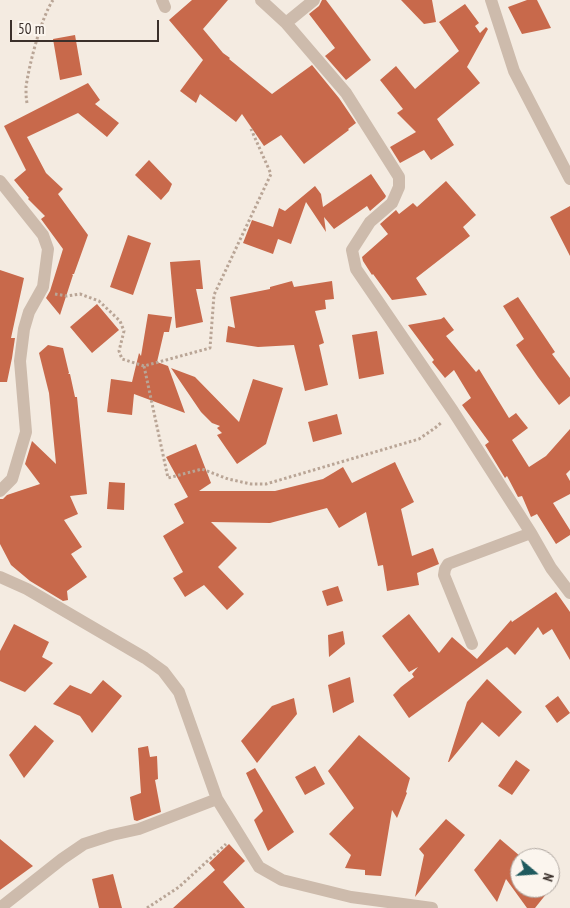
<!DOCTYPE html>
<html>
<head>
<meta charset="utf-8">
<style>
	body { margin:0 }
	#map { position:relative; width:570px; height:908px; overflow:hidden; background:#f4ebe1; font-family:"PT Sans Narrow",sans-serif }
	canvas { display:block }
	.north { position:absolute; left:510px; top:848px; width:50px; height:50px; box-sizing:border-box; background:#fbf5ee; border:1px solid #aea6a0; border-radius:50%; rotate:108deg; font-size:14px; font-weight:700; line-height:20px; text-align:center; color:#3b302b }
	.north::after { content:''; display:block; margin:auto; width:18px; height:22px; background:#1f5a5e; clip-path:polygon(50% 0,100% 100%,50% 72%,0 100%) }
	.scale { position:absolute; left:10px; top:20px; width:149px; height:22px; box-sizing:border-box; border:2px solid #3b302b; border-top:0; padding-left:6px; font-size:15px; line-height:18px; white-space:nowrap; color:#3b302b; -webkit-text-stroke:4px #fbf5ee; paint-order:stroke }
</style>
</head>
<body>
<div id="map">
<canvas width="570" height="908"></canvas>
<div class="north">N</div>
<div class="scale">50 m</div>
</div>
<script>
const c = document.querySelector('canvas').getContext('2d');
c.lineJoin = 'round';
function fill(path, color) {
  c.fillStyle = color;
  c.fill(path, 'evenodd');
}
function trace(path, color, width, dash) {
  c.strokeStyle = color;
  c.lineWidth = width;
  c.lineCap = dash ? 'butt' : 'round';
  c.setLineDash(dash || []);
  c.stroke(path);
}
fill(new Path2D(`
	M192,0h36l-25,29 20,24 7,5 -1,1 43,35 40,-29 27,33 17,25 -8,6 1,1 -45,34 -23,-29 -17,11 -22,-32 -6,8 -36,-28 -4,9 -16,-12 23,-31 -34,-40z
	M322,0h4l45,60 -25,20 -21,-24 10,-8 -26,-34 10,-8z
	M401,0h31l4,22 -12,2z
	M527,0h10l14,28 -29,6 -14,-27z
	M465,4l14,19 -4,3 5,7 6,-6 2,2 -21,38 13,16 -43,36 17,26 -23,15 -7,-10 -24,13 -10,-16 26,-15 -19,-19 6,-4 -23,-29 16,-14 19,23 44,-38 -20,-29z
	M75,35l7,40 -22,5 -7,-41z
	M88,83l12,17 -5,4 24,19 -12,14 -29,-24 -51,24 19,36 17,16 -5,5 30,41 -14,39h-2l1,1 -13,40 -14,-17 4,-7 13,-42 -22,-30 4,-3 -17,-17 1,-1 -15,-18 12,-10 -22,-44z
	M149,160l23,24 -3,7 -8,9 -26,-25z
	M371,174l15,22 -1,2 -15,13 -3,-5 -33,23 -10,-12 2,15 -20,-30 -15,42 -13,-5 -5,15 -30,-11 9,-23 21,7 6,-19 6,3 30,-25 6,8 2,13z
	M446,181l30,34 -13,12 7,9 -54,42 11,17 -35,5 -19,-26 -1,1 -9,-14 -1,-4 26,-23 -8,-10 16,-14 3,4 14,-11 4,4z
	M570,206v50l-20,-39z
	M128,235l23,8 -18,52 -23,-8z
	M200,260l3,29h-7l7,33 -27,6 -6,-66z
	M0,270l24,8 -13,60h4l-3,20 -5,24h-7z
	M292,281l2,6 38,-6 2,18 -9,1 1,9 -11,2 9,32 -5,2 9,40 -23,6 -11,-46 -36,2 -32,-5 2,-16 7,2 -5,-31 40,-8v-2z
	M518,297l37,55 -3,2 18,24v18l-11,9 -21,-28 -22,-32 8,-6 -21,-33z
	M97,304l22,26 -27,23 -22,-26z
	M148,314l24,3 -3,15h-5l-7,30 11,4 17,47 -51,-19 -2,21 -25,-3 4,-33 21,3 7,-29 2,3z
	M444,317l10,13 -8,6 30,36 3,-3 30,49 7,-5 12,15 -16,12 17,27 17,-11 24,-27v41l-4,4 4,7v13l-17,9 17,27v5l-14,9 -19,-30 -6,3 -9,-21 -4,1 -11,-21 -2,2 -20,-33 4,-3 -27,-37 9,-7 -17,-28 -9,8 -13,-16 2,-2 -26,-35 33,-6z
	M377,331l7,43 -25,5 -7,-44z
	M48,345l15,3 6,25 -1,1h2l5,23h2l10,97 -17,2 8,18 -14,6 18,27 -11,7 16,23 -20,14 1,9 -5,1 -33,-20 -19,-16 -11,-21v-45h3l4,-4 33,-11 -15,-20 7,-23 24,23 -7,-71 -10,-40z
	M171,368l24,9 44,45 14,-43 30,9 -17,56 -29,20 -20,-29 5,-2 -5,-5 3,-2 -8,-3 -11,-11z
	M337,414l5,20 -29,8 -5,-20z
	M196,444l15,39 -12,8h76l48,-12 20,-12 9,16 43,-21 19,40 -13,7 11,47 21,-8 6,16 -22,9 2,12 -32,6 -4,-26 -5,1 -12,-54 -27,16 -12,-20 -57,15 -59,-1 26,26 -19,19 26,27 -17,16 -23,-25 -19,12 -12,-19 10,-6 -20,-36 21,-13 -10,-19 14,-7 -22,-40z
	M109,482l16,1 -1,27 -17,-1z
	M338,586l5,15 -16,5 -5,-15z
	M556,592l14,20v48l-18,-31 -9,6 -5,-8 -23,28 -8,-8 -98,71 -16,-23 8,-8 13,-10 -2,-3 6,-7 -9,5 -27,-36 27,-22 30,39 13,-16 25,22 34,-39 1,2z
	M14,624l35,18 -7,15 11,6 -28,29 -25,-11v-30z
	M343,631l2,13 -16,13 -1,-22z
	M350,677l4,25 -21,11 -5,-28z
	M487,679l35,33 -23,25 -17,-15 -33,40h-1l19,-60z
	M103,680l19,16 -30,37 -12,-17 -27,-12 17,-19 21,9z
	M558,696l12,17 -13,10 -12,-17z
	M294,698l3,16 -40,49 -16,-22 31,-35z
	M35,725l19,16 -30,37 -15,-23z
	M359,735l51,43 -4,14 1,1 -10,25 -5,-8 -11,66 -16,-1v-5l-20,-2 6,-13 -22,-21 25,-26 -26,-37z
	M148,746l2,11 7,-1 1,23 -3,1 6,32 -24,9 -3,-1 -4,-23 11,-4 -3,-45z
	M516,760l14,10 -18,25 -14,-9z
	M315,766l10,18 -20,11 -10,-18z
	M255,768l39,64 -26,19 -14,-31 9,-9 -17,-38z
	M446,819l19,16 -50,62 9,-42 -5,-6z
	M0,839l33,27 -33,24z
	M500,839l20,17v32h31l-16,20h-8l-21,-29 -9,23 -23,-32z
	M229,844l16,17 -22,21 22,26h-72l42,-38 -6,-7z
	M113,874l9,34h-23l-7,-29z`), '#c8694b');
trace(new Path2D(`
	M27,103c-1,-5 -1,-10 -1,-16 3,-22 15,-69 27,-87
	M55,294l12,2 13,-2 19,7 21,20 4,10 -5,20 3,8 22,7 66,-18 4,-53 57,-121 -20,-45
	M144,366l24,112 34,-9 26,10 23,5h15l153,-45 16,-11 7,-6
	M147,908l32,-21 47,-43`), '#b9a596', 3, [2.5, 2.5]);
trace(new Path2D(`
	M162,0l3,7
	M261,0l25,23 60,70 53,84v10l-7,16 -22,19 -18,28 4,19 97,142 78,122 20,35 19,25
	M491,0l23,71 56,108
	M286,23l28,-23
	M0,181l43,54 5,14 -5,38 -14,25 -5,17 -4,32 6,71 -14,47 -12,12
	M0,577l27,12 118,69 18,13 16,21 38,107 42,68 23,13 69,17 81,11
	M472,644l-28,-69 1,-6 3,-5 83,-31
	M0,908l62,-49 22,-15 28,-9 27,-6 78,-30`), '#cdbbac', 12);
</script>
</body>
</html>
